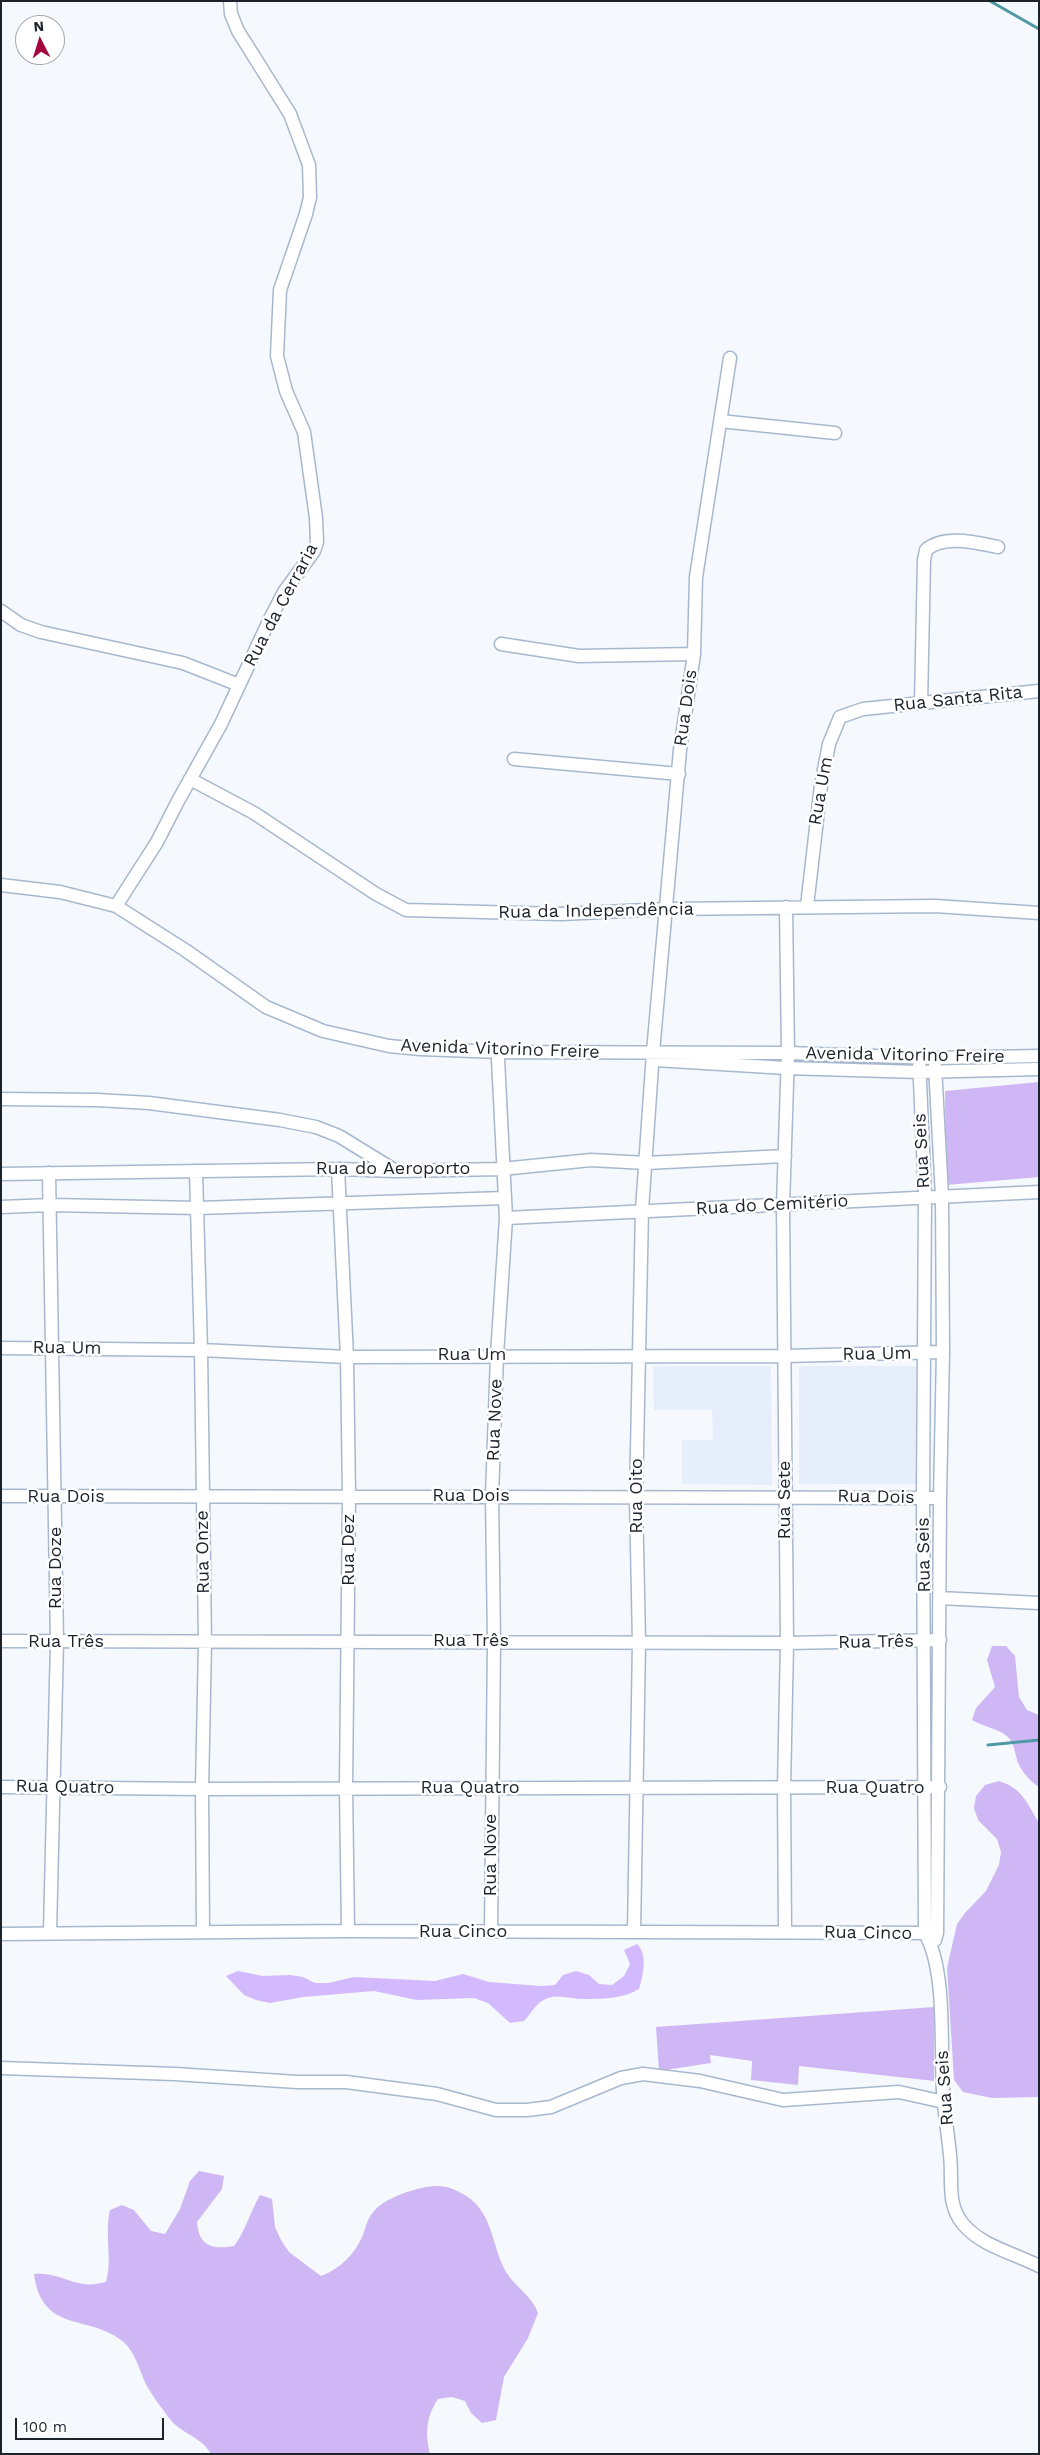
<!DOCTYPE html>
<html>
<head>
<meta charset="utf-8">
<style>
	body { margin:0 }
	#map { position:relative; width:1040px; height:2455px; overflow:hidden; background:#f5f9fd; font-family:"Work Sans",sans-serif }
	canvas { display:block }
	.frame { position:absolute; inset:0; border:2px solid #1c232b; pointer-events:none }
	.north { position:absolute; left:15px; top:15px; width:50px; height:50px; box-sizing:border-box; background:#fff; border:1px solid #a4a7aa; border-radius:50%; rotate:355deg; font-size:14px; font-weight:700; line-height:20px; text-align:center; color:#1c232b }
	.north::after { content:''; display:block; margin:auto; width:18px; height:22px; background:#a3063d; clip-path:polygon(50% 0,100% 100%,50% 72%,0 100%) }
	.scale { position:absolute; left:15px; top:2418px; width:149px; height:22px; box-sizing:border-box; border:2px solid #1c232b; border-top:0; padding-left:6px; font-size:15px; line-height:18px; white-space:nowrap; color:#1c232b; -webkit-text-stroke:4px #fff; paint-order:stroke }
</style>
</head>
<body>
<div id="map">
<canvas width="1040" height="2455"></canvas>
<div class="frame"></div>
<div class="north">N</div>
<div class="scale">100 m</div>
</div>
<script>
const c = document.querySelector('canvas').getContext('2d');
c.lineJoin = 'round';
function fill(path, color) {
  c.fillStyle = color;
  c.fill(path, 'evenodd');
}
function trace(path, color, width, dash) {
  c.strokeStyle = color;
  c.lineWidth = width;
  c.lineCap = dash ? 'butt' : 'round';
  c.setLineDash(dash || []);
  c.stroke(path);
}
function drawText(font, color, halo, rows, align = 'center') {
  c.font = font + ' "Work Sans",sans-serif';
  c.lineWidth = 5;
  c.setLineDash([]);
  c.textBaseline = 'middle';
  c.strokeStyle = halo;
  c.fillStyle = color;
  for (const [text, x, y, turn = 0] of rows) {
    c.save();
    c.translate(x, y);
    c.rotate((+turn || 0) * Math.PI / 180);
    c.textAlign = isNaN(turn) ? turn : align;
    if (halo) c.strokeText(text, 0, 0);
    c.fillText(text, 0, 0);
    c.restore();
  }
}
fill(new Path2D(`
	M653,1366h118l1,119 -90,-1v-44h31l-1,-30h-58z
	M799,1366h117v118h-117z`), '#e5eefa');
fill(new Path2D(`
	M1039,1082v95l-93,8 -1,-94z
	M992,1646h14l9,10 4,41 8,13 12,5v72c-9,-6 -16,-14 -21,-24 -3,-9 -3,-18 -10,-26 -10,-9 -25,-10 -36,-17l4,-12 19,-21 -8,-27z
	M999,1781c23,7 28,22 40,42v274l-47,1 -29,-6 -9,-12 -7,-112 10,-44 8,-11 21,-22 13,-26 2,-13 -4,-13 -19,-19 -4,-12 2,-12 9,-11z
	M934,2007v74l-135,-15 -1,19 -47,-5 1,-19 -42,-6 1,8 -52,8 -3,-44z
	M199,2171l25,5 -2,13 -25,33c2,24 15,28 37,24 12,-16 16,-34 26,-51l12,4 3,28 6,13 8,12 32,24c19,-7 34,-22 42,-41 3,-9 4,-16 11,-24 9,-11 29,-18 43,-22 17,-4 28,-5 44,4 33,17 29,50 45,79 10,16 26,24 32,41l-10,25 -24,39 -8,43 -14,3 -11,-10 -6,-12 -13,-4 -14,2c-12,18 -13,34 -8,55h-219c-10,-18 -30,-20 -42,-36 -7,-10 -16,-21 -22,-32 -8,-15 -11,-35 -26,-46 -35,-26 -79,-7 -87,-66 31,-2 40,17 72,8 7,-23 -2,-47 4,-72l12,-5 12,5 17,21 14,3 15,-25 10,-28z`), '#cfb7f6');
fill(new Path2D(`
	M637,1944c11,10 6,32 2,45 -16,10 -37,10 -56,10 -14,0 -29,-7 -41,2 -7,4 -12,14 -18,20l-14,2 -22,-20 -14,-5 -57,2 -43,-9 -71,6 -33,6 -14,-3 -12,-5 -18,-19 12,-5 25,5 27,-1 13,2 12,6h13l26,-6 81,4 28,-7 26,8 52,4 14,-1 8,-10 13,-4 13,4 10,9 13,1 12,-9 6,-12 -6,-14z`), '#d3b9fd');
trace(new Path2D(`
	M990,1l49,28
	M988,1745l51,-5`), '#4f99a6', 3);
const minor = new Path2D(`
	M720,421l115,12
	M1,611l20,14 20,7 142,31 56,22
	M501,644l78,12 115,-2
	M921,703l3,-143 2,-10c18,-16 51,-7 72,-3
	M514,759l165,15
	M190,779l64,34 122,81 30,16 155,4 107,-5 267,-3 104,7
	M1,885l59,7 56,14 69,44 81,57 57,24 66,15 31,3 81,3 287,1 146,5 105,-2
	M116,906l41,-64 21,-41 43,-77 49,-105 14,-27 30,-41 3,-9 -1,-24 -12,-86 -18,-41 -9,-35 3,-66 26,-76 4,-17 -1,-32 -19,-51 -52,-83 -7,-17 -1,-13
	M807,906l14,-121 8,-41 11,-27 23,-8 176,-18
	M919,1058l6,139 -2,300 2,436c22,39 15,113 18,158 1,21 5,42 7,64 3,24 -4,49 13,69 18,22 51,29 76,42
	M655,1060l131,8 133,4 120,-3
	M1,1099l96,1 52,3 131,17 36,7 23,9 57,35
	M338,1169l9,188 2,139 -3,292 2,143
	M196,1171l5,179 4,293 -3,146 1,143
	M49,1173l8,469 -7,290
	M1,1174l337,-5 58,2 106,-2 89,-9 55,3 139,-7
	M1,1207l50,-2 147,3 306,-10
	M506,1218l533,-26
	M1,1348l200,2 146,7 438,-1 158,-4
	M1,1496l939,2
	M940,1598l99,5
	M1,1641l786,2 153,-3
	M1,1787l201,2 738,-2
	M785,1931l-1,-143 3,-145 -4,-438 5,-152 -2,-146
	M491,1932l3,-291 -2,-145 5,-141 9,-137 -8,-159
	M634,1932l5,-289 -3,-145 6,-288 11,-158 27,-302 14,-96 2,-77 34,-219
	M1,1934l347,-3 589,2
	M935,1940l2,-7 3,-435 3,-146 -1,-156 -7,-130
	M1,2068l174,6 122,8h49l91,12 59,16h31l24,-3 70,-29 22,-4 57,7 83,19 116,-8 45,10`);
trace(minor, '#a7b8ce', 15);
trace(minor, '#fff', 12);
drawText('18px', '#1c232b', '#fff', [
	["Rua da Cerraria",281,605,-62],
	["Rua Santa Rita",958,699,-6],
	["Rua Dois",686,708,-82],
	["Rua Um",821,791,-80],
	["Rua da Independência",596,911,-1],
	["Avenida Vitorino Freire",500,1049,2],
	["Avenida Vitorino Freire",905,1055,1],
	["Rua Seis",922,1151,-93],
	["Rua do Aeroporto",393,1169],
	["Rua do Cemitério",772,1205,-3],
	["Rua Um",67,1348,1],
	["Rua Um",877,1354,-1],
	["Rua Um",472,1355],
	["Rua Nove",495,1420,-88],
	["Rua Dois",471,1496],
	["Rua Oito",637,1496,-90],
	["Rua Dois",66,1497],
	["Rua Dois",876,1497,1],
	["Rua Sete",785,1500,-90],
	["Rua Dez",349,1550,-90],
	["Rua Onze",203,1552,-91],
	["Rua Seis",924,1555,-91],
	["Rua Doze",56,1568,-90],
	["Rua Três",471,1641],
	["Rua Três",66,1642],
	["Rua Três",876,1642,-1],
	["Rua Quatro",65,1787,1],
	["Rua Quatro",470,1788],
	["Rua Quatro",875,1788],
	["Rua Nove",491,1855,-90],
	["Rua Cinco",463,1932],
	["Rua Cinco",868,1933,1],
	["Rua Seis",945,2088,-94]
]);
</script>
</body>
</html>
